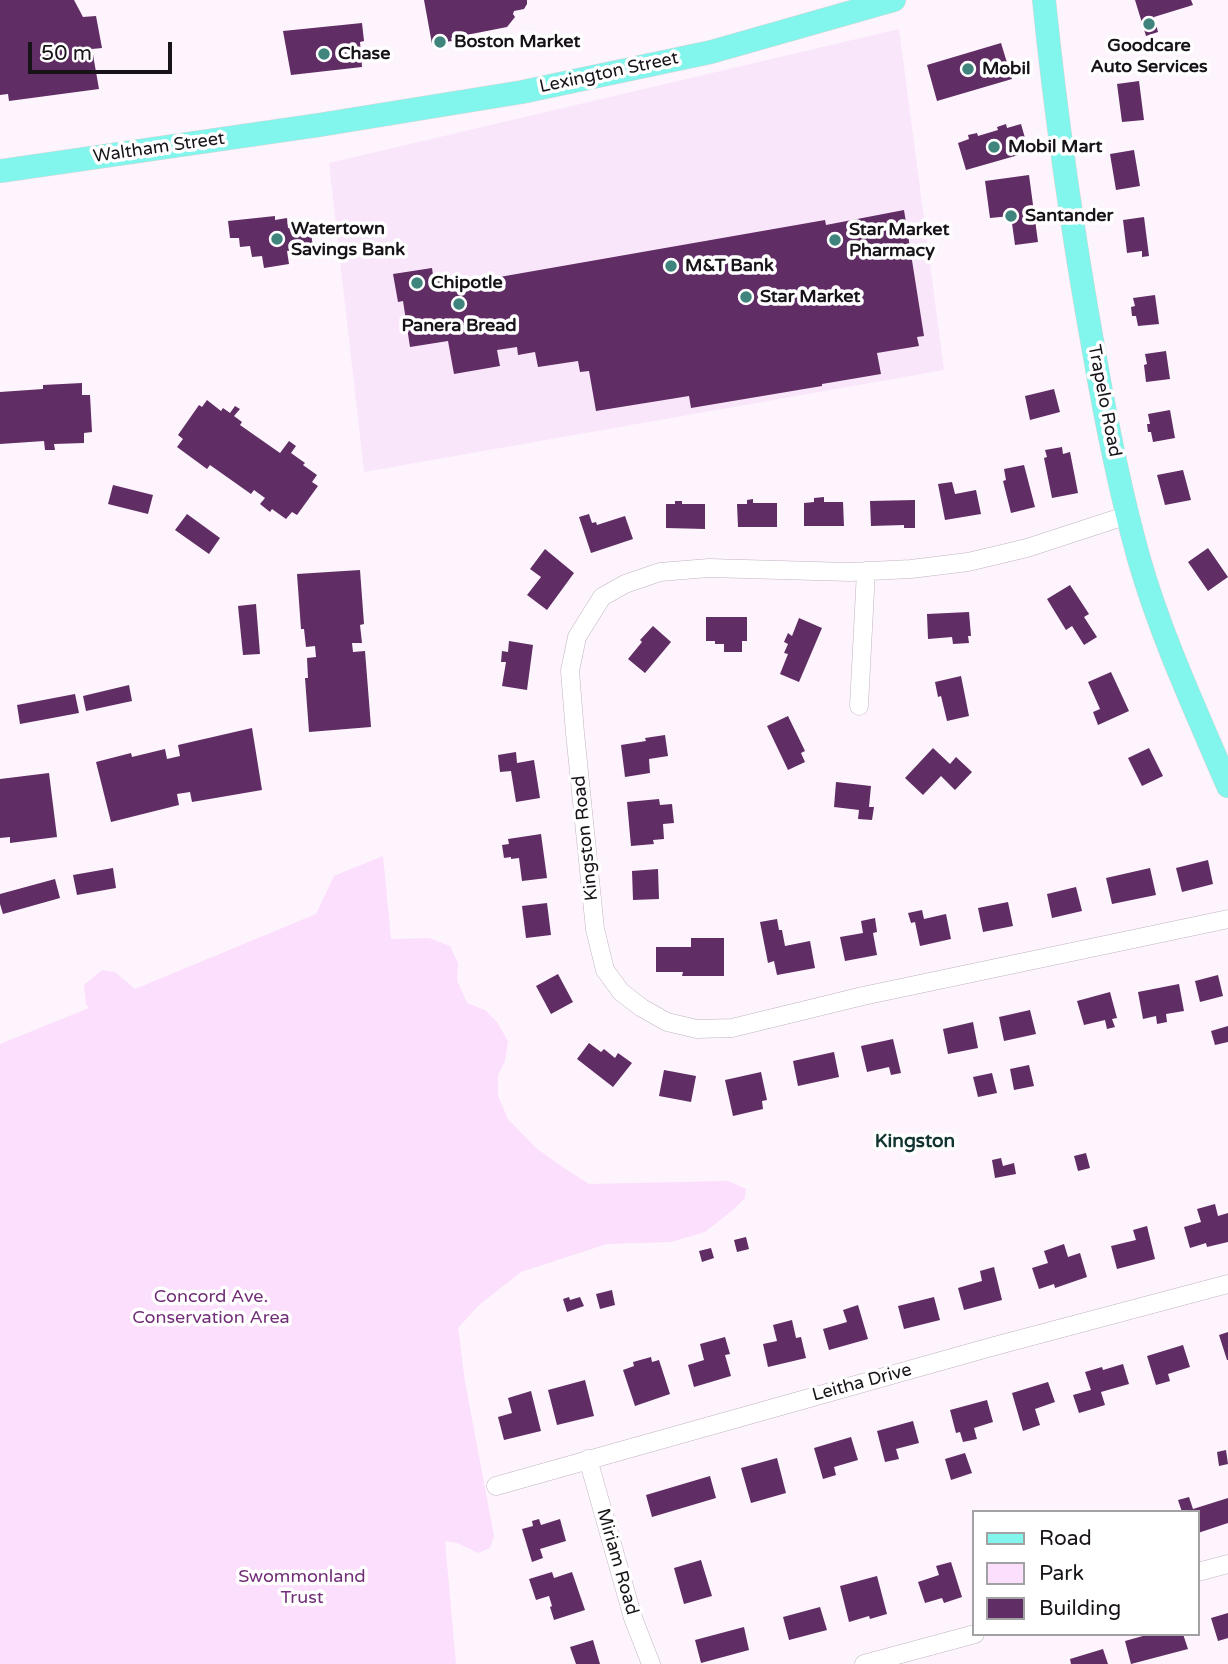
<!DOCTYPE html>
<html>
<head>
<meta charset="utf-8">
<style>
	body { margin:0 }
	#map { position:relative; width:1228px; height:1664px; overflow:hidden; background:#fdf4fd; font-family:"Varela Round",sans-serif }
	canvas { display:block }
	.legend { position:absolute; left:972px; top:1510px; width:228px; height:126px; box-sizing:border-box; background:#fff; border:2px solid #a2a1a3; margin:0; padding:9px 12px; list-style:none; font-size:21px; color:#171318 }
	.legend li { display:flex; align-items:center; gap:14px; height:35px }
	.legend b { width:35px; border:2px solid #a2a1a3 }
	.scale { position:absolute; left:28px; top:42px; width:144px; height:32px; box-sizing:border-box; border:4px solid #171318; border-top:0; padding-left:9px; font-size:21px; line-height:24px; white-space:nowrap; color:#171318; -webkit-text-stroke:5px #fff; paint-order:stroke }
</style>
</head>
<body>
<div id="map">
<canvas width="1228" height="1664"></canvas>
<ul class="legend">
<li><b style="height:9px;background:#82f5ec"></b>Road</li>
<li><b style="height:19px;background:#fbdffc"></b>Park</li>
<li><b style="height:19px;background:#602d64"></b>Building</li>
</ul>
<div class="scale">50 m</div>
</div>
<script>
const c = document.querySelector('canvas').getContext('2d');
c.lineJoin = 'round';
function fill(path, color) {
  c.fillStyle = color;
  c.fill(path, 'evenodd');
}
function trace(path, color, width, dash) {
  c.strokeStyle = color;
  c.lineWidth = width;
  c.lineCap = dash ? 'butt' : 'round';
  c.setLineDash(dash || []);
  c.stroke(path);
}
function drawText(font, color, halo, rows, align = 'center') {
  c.font = font + ' "Varela Round",sans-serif';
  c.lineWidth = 7;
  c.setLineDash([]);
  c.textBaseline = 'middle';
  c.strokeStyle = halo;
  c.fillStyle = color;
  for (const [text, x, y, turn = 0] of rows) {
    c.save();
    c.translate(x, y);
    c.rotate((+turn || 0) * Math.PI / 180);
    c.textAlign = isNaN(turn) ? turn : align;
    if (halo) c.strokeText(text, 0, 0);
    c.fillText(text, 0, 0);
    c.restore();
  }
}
fill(new Path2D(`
	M899,29l45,341 -580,102 -35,-309z`), '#fae6fb');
fill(new Path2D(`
	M383,856l8,83 38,-1 21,8 8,17 -1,17 10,23 18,7 12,12 11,19 -3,20 -7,14v21l10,23 28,29 25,18 28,18 139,-3 18,8 -1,9 -11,11 -29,23 -34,10 -64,2 -86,28 -42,33 -21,23 7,54 29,154 -4,12 -12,5 -21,-10 -12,-2 11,123h-456v-620l89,-36 -3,-4 -2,-19 18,-15 13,2 20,17 181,-75 18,-38z`), '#fbdffc');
fill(new Path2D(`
	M0,0h74l9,17 13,-1 6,32 -10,1 7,40 -90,12 -1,-7 -8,1z
	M424,0h103v4l-3,5 -10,2 -1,3 2,3 -8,10 -56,11 1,3 -20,3z
	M1135,0h56l2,5 -39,12 4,15 -12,4z
	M362,23l2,18 -4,1 2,25 -71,8 -8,-44z
	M1001,43l11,36 -75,22 -10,-36z
	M1139,81l5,39 -22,2 -5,-38z
	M1006,124l1,4 14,-4 8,28 -63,18 -8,-27 11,-4 -1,-4 9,-2 1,3 20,-6 -1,-3z
	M1134,150l6,36 -24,4 -6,-36z
	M1029,175l9,67 -23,3 -4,-29 -21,2 -5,-37z
	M904,210l20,126 -7,1 2,9 -42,7 4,21 -59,10v2l-131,22 -2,-12 -93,15 -7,-40 -9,1 -2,-11 -40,6 -3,-15 -17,3 -1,-8 -20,3 3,16 -46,8 -6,-33 -38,6 -7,-46 -5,1 -5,-28 39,-6 1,7 13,-2 2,13 377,-66 1,5z
	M275,216v4l12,-2 1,10 22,-2 3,21 -26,4 2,13 -25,4 -2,-12 -10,1 -2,-11 -10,1 -1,-9h-9l-2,-17z
	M1144,217l5,39 -7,1v-6l-15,2 -4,-33z
	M1155,295l4,29 -21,2 -2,-10h-4l-1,-9 4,-1 -2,-8z
	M1166,351l4,28 -24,3 -2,-17 3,-1 -2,-10z
	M82,383v12h8l2,37 -8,1v10l-30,1 1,6h-10l-1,-9 -44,3v-52l43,-3v-4z
	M1054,389l6,23 -30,8 -5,-24z
	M207,400l14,11 2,-3 7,5 5,-7 5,3 -6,7 8,6 -2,3 40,28 9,-12 7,5 -5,7 14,10 -2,2 14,10 -5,7 6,4 -21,29 -5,-3 -6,7 -14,-10 -2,3 -10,-8 5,-6 -11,-8 -3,4 -41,-29 -3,4 -30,-22 6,-8 -5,-4 21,-30 3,2z
	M1170,410l5,28 -22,4 -2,-10h-3l-1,-8h3l-2,-10z
	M1062,447l1,7 7,-2 8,41 -26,5 -8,-40 3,-1 -2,-7z
	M1024,465l11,42 -24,6 -8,-32 3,-1 -2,-11z
	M1183,470l8,30 -26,5 -8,-30z
	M952,482l3,12 21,-4 5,24 -36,6 -7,-36z
	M113,485l40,10 -5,19 -40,-10z
	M824,497v5h19l1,24h-40v-23l10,-1v-4z
	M753,499v4h24v24h-39l-1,-23h10v-4z
	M915,500v28h-11v-3l-33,1 -1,-25z
	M675,501h7v3h23v25l-39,-1v-24h9z
	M187,514l33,24 -11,16 -34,-24z
	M589,514l3,9 4,-1 1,3 28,-9 8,23 -42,14 -12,-36z
	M1208,548l20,29 -20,14 -20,-29z
	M545,549l29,24 -27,37 -20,-15 14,-18 -11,-8z
	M360,570l4,54 -4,1 2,18h-10l1,9 12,-1 6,76 -62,5 -4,-54h3l-1,-20 9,-1 -1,-11 -9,1 -2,-18h-3l-4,-55z
	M1070,585l19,29 -5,3 13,20 -13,8 -12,-19 -6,4 -19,-31z
	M256,604l4,50 -17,1 -5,-49z
	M969,612l2,24h-3l1,7 -16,1 -1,-7 -24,2 -1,-25z
	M706,617h41v24h-5v11h-18v-8h-9v-3h-9z
	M799,618l23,10 -23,54 -19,-8 8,-20 -4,-1 4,-9 -4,-2 4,-9 4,3z
	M653,626l18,16 -26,31 -17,-14 14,-17 -2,-2z
	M509,641l24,4 -6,45 -25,-4 4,-24h-5l1,-11 6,1z
	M1111,672l18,39 -31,14 -5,-13 7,-3 -12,-27z
	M961,676l8,40 -22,5 -6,-25 -3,1 -3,-15z
	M129,685l3,16 -46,10 -3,-15z
	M75,694l4,19 -59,11 -3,-19z
	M788,716l17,35 -4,2 4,9 -17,8 -21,-44z
	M252,728l10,62 -70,12 -2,-10 -13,2 2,11 -68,17 -15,-60 35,-9 1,4 33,-8 2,10 13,-3 -2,-11z
	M665,735l3,21 -19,3 1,14 -25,4 -4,-32 25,-4 -1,-3z
	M933,748l17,16 6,-7 16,15 -17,18 -14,-14 -18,19 -18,-17z
	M1149,748l14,28 -21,10 -14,-28z
	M516,752l1,11 17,-3 6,38 -24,4 -5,-31 -11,1 -2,-17z
	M49,773l8,64 -47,6v-6l-10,1v-59z
	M836,782l35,4 -2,21h5l-2,13 -14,-1 1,-9 -25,-3z
	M659,799l1,6 12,-1 2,19 -11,1 1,15 -11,1 1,4 -23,2 -4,-44z
	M541,834l6,44 -25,3 -3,-23 -8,1v-2l-7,1 -2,-13 7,-1 -1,-5z
	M1208,860l5,24 -31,8 -6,-24z
	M113,868l3,20 -39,7 -4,-20z
	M1150,868l6,27 -44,9 -6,-26z
	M658,869l1,30 -26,1 -1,-29z
	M55,879l5,19 -57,16 -3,-10v-10z
	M1076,887l6,24 -30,7 -5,-24z
	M1008,902l5,24 -30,6 -5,-24z
	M547,903l4,32 -25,3 -4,-32z
	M922,910l2,9 22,-5 5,25 -31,7 -5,-24 -4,1 -3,-10z
	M875,918l2,14 -4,1 4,22 -32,6 -5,-24 23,-4 -2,-12z
	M777,919l2,11h3l3,16 25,-5 5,27 -38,7 -3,-14 -6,2 -8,-41z
	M691,938h33v38h-42l1,-4h-27v-25h35z
	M558,974l15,28 -22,12 -15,-28z
	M1218,975l5,21 -23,6 -5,-21z
	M1179,984l5,27 -18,3 1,8 -10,2 -1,-8 -13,3 -5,-27z
	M1110,992l7,26 -5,1 3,8 -8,2 -2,-9 -21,5 -7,-24z
	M1030,1010l6,24 -32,7 -5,-24z
	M973,1022l5,26 -30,6 -5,-25z
	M1228,1026v16l-13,3 -4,-14z
	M893,1039l8,34 -10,2 -2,-8 -22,5 -6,-26z
	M589,1043l12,9 3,-3 11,9 3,-5 14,10 -19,24 -36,-28z
	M834,1052l5,25 -41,9 -5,-25z
	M1029,1065l5,21 -20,4 -4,-21z
	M664,1070l32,6 -5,26 -32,-6z
	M761,1072l6,28 -5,1 1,8 -30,7 -8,-36z
	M992,1073l5,20 -19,4 -5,-20z
	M1086,1153l4,15 -12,3 -4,-15z
	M1001,1158l2,8 11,-3 2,11 -21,4 -3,-18z
	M1215,1204l3,12 10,-3v29l-21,5 -1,-4 -16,5 -6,-21 17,-5 -4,-13z
	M1147,1226l8,33 -38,10 -6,-23 25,-6 -3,-10z
	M746,1237l3,12 -12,3 -3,-12z
	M1064,1244l4,13 12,-4 7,24 -32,11 -1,-4 -15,5 -7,-21 16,-5 -4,-12z
	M711,1248l3,10 -12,4 -3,-11z
	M994,1267l8,33 -38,10 -6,-22 24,-7 -2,-10z
	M612,1290l3,15 -15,4 -4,-15z
	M569,1297l1,3 10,-3 4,9 -17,6 -4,-13z
	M934,1297l6,23 -36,9 -6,-23z
	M858,1305l10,34 -39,11 -6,-21 24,-7 -4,-12z
	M792,1320l4,18 5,-1 5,21 -38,9 -5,-23 14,-3 -4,-16z
	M1228,1332v28h-1l-8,-25z
	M725,1337l5,17 -5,1 6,21 -37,11 -6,-22 16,-5 -4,-16z
	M1183,1345l7,22 -22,7 2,7 -14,4 -9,-29z
	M651,1357l1,5 7,-2 11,34 -35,12 -12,-36 11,-4 -1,-4z
	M1123,1364l6,20 -28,8 4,13 -26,8 -6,-18 18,-5 -6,-18 17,-5 1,3z
	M585,1380l9,36 -37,9 -9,-35z
	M1048,1382l7,20 -20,7 5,16 -17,6 -11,-38z
	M531,1391l10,40 -37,9 -6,-23 14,-4 -4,-15z
	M987,1400l6,22 -19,6 3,11 -14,3 -3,-10 -4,1 -6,-23z
	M913,1421l6,22 -23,6 3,10 -14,3 -8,-31z
	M851,1437l7,23 -24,7 2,8 -13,4 -9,-31z
	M1226,1450l2,14 -9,2 -2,-14z
	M965,1453l7,20 -21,7 -6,-21z
	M777,1458l9,35 -35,10 -10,-35z
	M710,1476l6,22 -64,19 -6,-22z
	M1189,1497l4,12 35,-11v25l-30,10v-21h-16l-4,-12z
	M539,1519l2,6 19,-6 6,22 -26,8 3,9 -11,4 -10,-33 11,-3 -1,-5z
	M701,1560l11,36 -28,8 -10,-36z
	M951,1562l11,35 -18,6 -2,-5 -17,5 -7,-21 21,-7 -3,-9z
	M552,1572l2,6 18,-6 13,38 -31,10 -4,-13 2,-1 -3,-10 -13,4 -7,-21z
	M877,1576l10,38 -17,5 -1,-3 -20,6 -9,-36z
	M820,1607l7,23 -38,10 -6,-23z
	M1228,1613v25l-10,3 -7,-23z
	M744,1627l5,23 -48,13 -6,-23z
	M1150,1634h33l5,15 -57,15 -6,-23z
	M593,1640l7,24h-24l-6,-17z
	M1103,1649l5,15h-37l-1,-5z`), '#602d64');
const minor = new Path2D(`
	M1128,515l-101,33 -59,14 -57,7 -61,3 -141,-4 -49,4 -35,12 -23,13 -25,40 -7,34 5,62 20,196 10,41 16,22 21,16 25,14 30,7 35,-1 131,-32 365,-77
	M859,706l7,-135
	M588,1459l45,159 18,46
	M496,1486l495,-139 237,-63
	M1198,1572l30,-8
	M864,1664l111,-30`);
const major = new Path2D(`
	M1044,0c12,118 29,235 50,352 12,69 26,139 45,207 22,77 57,152 89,227
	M0,171l319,-46 203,-33 189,-40 183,-52`);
trace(minor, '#c1b3c2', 19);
trace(major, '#d5d5d5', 24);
trace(minor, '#fff', 18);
trace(major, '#82f5ec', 23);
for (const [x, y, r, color] of [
	[1149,24,7,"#3f857e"],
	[440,42,7,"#3f857e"],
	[324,54,7,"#3f857e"],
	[968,69,7,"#3f857e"],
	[994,147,7,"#3f857e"],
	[1011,216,7,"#3f857e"],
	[277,239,7,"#3f857e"],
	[835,240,7,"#3f857e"],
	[671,266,7,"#3f857e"],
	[417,283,7,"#3f857e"],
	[746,297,7,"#3f857e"],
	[459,304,7,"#3f857e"]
]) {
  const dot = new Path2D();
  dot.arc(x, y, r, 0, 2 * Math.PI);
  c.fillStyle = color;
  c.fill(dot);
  trace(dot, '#fff', 2.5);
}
drawText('bold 18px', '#171318', '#fff', [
	["Boston Market",454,42],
	["Goodcare",1149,46,"center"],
	["Auto Services",1149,67,"center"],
	["Chase",338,54],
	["Mobil",982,69],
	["Mobil Mart",1008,147],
	["Santander",1025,216],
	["Watertown",291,229],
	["Savings Bank",291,250],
	["Star Market",849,230],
	["Pharmacy",849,251],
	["M&T Bank",685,266],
	["Chipotle",431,283],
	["Star Market",760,297],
	["Panera Bread",459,326,"center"]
], 'left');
drawText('18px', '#171318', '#fff', [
	["Lexington Street",609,73,-12],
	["Waltham Street",159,148,-8],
	["Trapelo Road",1104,401,79],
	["Kingston Road",586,838,-96],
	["Leitha Drive",862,1383,-15],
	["Miriam Road",617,1562,74]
]);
drawText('18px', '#712d77', '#fff', [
	["Concord Ave.",211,1297],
	["Conservation Area",211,1318],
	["Swommonland",302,1577],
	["Trust",302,1598]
]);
drawText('bold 19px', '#123431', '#fff', [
	["Kingston",915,1142]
]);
</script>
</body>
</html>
